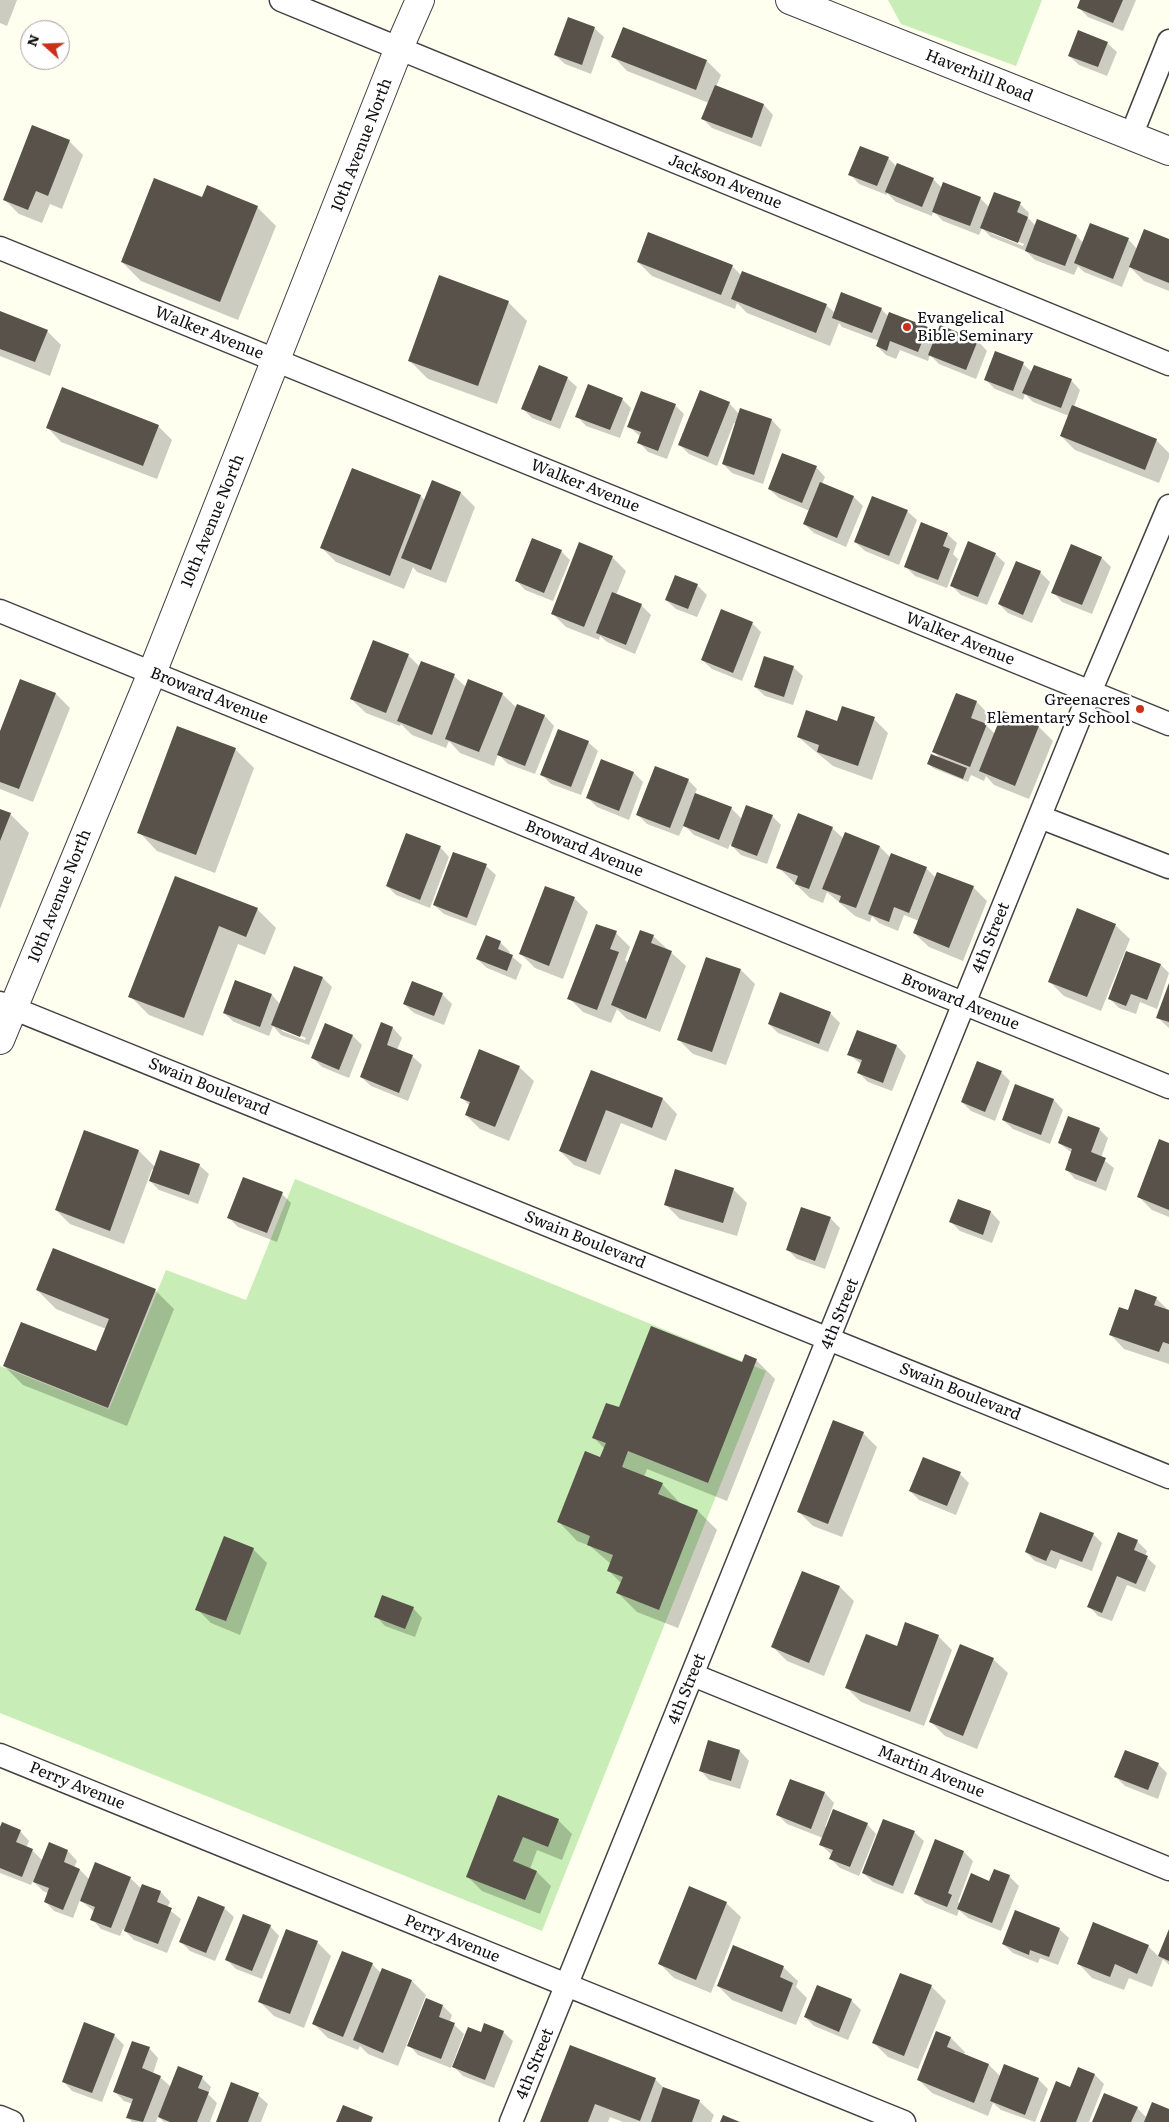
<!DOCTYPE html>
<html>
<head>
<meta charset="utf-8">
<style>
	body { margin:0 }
	#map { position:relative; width:1169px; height:2122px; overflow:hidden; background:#fffff0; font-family:Literata,serif }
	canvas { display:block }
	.north { position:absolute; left:20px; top:20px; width:50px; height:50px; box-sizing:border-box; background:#fff; border:1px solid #9f9f9f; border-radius:50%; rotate:290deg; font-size:14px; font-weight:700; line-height:20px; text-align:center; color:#0f0f0f }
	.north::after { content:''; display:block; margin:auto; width:18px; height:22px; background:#ca311b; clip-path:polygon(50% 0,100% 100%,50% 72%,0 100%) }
</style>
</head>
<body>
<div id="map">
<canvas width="1169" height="2122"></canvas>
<div class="north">N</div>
</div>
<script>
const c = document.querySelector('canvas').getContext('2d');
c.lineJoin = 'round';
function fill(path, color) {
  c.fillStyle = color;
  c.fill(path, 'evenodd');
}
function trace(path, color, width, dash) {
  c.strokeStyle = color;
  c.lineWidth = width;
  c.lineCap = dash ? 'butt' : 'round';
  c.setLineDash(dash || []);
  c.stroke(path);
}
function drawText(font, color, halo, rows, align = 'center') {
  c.font = font + ' Literata,serif';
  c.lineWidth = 5;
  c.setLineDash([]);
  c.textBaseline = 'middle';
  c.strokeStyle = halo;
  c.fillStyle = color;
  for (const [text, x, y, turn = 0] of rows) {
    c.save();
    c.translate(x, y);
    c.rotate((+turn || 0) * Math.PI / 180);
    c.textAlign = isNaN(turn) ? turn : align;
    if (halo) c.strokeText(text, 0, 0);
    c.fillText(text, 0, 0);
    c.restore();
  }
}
fill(new Path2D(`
	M888,0h154l-26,66 -115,-42z
	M295,1179l471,192 -224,560 -542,-218v-347l109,43 57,-139 80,30z`), '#c9edb6');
fill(new Path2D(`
	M0,0h17l-10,26 -7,-3z
	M1082,0h54l-13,31 -35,-14 -9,-9z
	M594,28l10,9 -13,37 -26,-10 -10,-9z
	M1107,43l10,9 -10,24 -28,-11 -10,-9z
	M613,56l94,5 14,14 -5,12 48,18 9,10 -12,32 -49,-19 -9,-9 6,-16 -82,-32z
	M69,141l14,14 -21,54 -12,-5 -8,19 -23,-9 -14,-14z
	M888,158l9,9 36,12 9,9 38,10 10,10 30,-4 9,9 -1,5 8,8 41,10 6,7 45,-4 9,10 32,-9v51l-25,-10 -14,-14 -8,20 -38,-15 -6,-6 -4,9 -39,-15 -9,-9 -35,-14 -9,-9 -3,7 -36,-14 -10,-10 -1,5 -36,-14 -9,-9v2l-28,-11 -9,-10zM991,231l33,13 -1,2 -32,-13z
	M203,199l54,8 19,19 -38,94 -97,-39 -19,-19z
	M638,262l94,4 10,10 84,29 9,8 46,-4 8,8 1,-3 37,15 10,9 4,-11 37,14 9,10 -11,28 -37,-15 -9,-9 -2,6 -28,-11 -4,9 -10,-4 -9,-9 2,-5 -37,-14 -3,-4 -9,23 -83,-33 -10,-10 -2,6 -83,-33z
	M508,302l19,19 -30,83 -69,-25 -19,-19z
	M0,312l47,19 14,14 -11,31 -50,-20z
	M996,353l27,11 9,8 39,8 9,10 -6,17 82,33 13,13v5l-10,25 -84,-33 -14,-14 8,-20 -36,-14 -8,-8 -2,6 -28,-11 -9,-9z
	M567,378l10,9 -17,42 -28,-11 -9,-9z
	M622,399l9,9 -11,30 -34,-12 -9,-10z
	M729,403l10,11 33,6 9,10 -18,54 -31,-11 -9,-9 13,-41h-2l-17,43 -28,-12 -9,-9z
	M675,405l9,9 -17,45 -19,-7 -9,-10 2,-5 -12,-10z
	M158,426l14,14 -15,39 -96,-37 -14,-15z
	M816,467l9,10 -3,7 32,13 9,9 -17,41 -32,-14 -10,-9 6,-13 -31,-13 -10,-9z
	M353,470l68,26 4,5 36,-8 14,14 -29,76 -29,-11 -4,-5 -9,22 -68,-27 -14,-14z
	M907,511l10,9 -18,45 -34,-14 -10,-9z
	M947,534l10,9 -4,11 5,5 -11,29 -32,-12 -10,-10z
	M1072,545l30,13 9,9 -19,47 -30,-12 -9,-10z
	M561,551l9,9 -17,41 -28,-11 -9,-10z
	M995,554l10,9 -18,42 -26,-10 -10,-10z
	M612,557l14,14 -10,24 25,10 10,10 -16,39 -28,-12 -7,-6 -1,4 -33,-13 -14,-14z
	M1040,572l10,10 -18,41 -24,-10 -9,-9z
	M697,585l10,10 -10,22 -21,-8 -10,-9z
	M752,623l9,9 -19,49 -30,-12 -10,-9z
	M408,655l12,12 1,-5 33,14 12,11 36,7 15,14 1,-2 27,10 9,10 -19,48 -27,-10 -10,-10 -4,12 -34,-13 -11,-12 -3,7 -34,-13 -11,-11 -1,2 -34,-13 -15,-14z
	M793,667l10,9 -10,29 -28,-9 -10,-9z
	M21,681l35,13 14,14 -37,94 -33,-13v-54z
	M957,694l20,8 14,15 -4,9 8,8 44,-7 14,14 -24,58 -35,-14 -8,-9 -2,5 -13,-6 -3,7 -35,-14 -4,-4 12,-5 -7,-7z
	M874,719l14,14 -16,47 -39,-14 -35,-29 40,-15z
	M588,742l10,9 -17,44 -30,-11 -9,-9z
	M235,749l19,19 -39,105 -58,-22 -18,-19z
	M602,761l32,12 9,9 -14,38 -32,-13 -9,-9z
	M688,780l9,9 -2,5 36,14 11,11 30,-3 9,9 -14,39 -26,-9 -11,-11 -2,5 -34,-14 -10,-10 -5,11 -32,-12 -10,-10z
	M0,810l10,4 19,19 -29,76z
	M832,828l12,11 2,-5 34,13 11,11 35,10 10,10 37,9 14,14 -24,60 -34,-14 -15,-14 5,-12 -15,-6 -6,16 -19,-8 -7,-7 -2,6 -15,-6 -28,-24 -4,11 -13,-5 -32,-31z
	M440,847l9,10 -19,51 -34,-13 -9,-9z
	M486,866l10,9 -20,51 -32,-12 -10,-9z
	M176,878l81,31 19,19 -11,27 -27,-11 -35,92 -54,-21 -19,-19z
	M574,898l14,14 -25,67 -28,-11 -14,-14z
	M1115,925l15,14 -29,72 -37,-15 -14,-14z
	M616,933l14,14 -5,13 4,4 24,-28 33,30 -26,66 -33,-13 -10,-10 -6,14 -28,-11 -14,-14z
	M500,942l10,10 -1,2 13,11 -6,15 -29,-12 -10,-9z
	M1127,953l34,12 8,8 -12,36 -17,-7 -4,12 -17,-6 -9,-9z
	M295,967l28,11 9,9 -23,58 -28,-10 -8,-9 -4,10 -35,-14 -10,-9 48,-18 8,9zM282,1028l24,10 -1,2 -23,-9z
	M741,970l14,14 -29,81 -33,-11 -14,-14z
	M413,983l30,12 9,9 -8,21 -30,-12 -10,-9z
	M1169,986v42l-12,-11z
	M830,1013l10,10 -12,29 -50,-19 -9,-9z
	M382,1024l11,4 9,10 -5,12 15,6 10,9 -14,36 -37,-15 -10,-9z
	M857,1031l40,15 9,10 -14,35 -24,-9 -9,-9 3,-8 -13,-11z
	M353,1036l9,9 -13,33 -27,-11 -9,-9z
	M519,1067l15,14 -25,60 -29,-12 -14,-14 4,-9 -8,-8z
	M591,1071l72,28 14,15 -11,27 -45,-18 -21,52 -26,-10 -14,-14z
	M1001,1072l9,9 -15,40 -24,-10 -9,-9z
	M1016,1086l38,14 9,10 -13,34 -37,-15 -10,-9z
	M1099,1129l9,9 -7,20 13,10 -8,23 -31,-12 -9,-10 6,-16 -13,-10z
	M85,1132l54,19 16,16 44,-2 10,9 -11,30 -39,-14 -9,-9 4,-12h-2l-28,75 -54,-20 -14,-14z
	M1169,1145v72l-17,-7 -14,-14z
	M733,1189l14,14 -10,33 -57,-17 -14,-14z
	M282,1194l9,9 -14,39 -39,-15 -9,-9z
	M959,1200l32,12 9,10 -8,21 -32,-12 -9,-9z
	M830,1218l10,10 -15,41 -28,-10 -9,-9z
	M37,1290h118l19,19 -47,117 -104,-41 -19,-19 93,-13 9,-24 -50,-20z
	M1156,1298l13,13v53l-45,-15 -14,-15 18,-22z
	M756,1360l19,19 -48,122 -80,-32 -3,8 18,7 19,20 17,7 19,19 -39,98 -41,-16 -19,-19 4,-9 -14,-14 3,-6 -21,-18 -13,-5 -18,-19 42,-63 4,-10 -11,-11 25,-29z
	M863,1433l14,14 -35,90 -29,-11 -15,-15z
	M960,1474l9,9 -13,32 -37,-15 -9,-9z
	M1093,1534l9,9 -10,28 -32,-12 -4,10 -21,-8 -9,-9z
	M1137,1541l10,10 -2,5 11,10 -11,26 -18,-7 -15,36 -14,-5 -9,-10z
	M253,1549l14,14 -27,72 -29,-12 -14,-14z
	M803,1572l37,15 14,14 -30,75 -37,-15 -14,-14z
	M413,1608l9,10 -7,19 -30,-11 -9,-10z
	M938,1636l14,14 -28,76 -63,-24 -14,-14 50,-41z
	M993,1659l15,14 -31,76 -32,-13 -14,-14z
	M709,1742l31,9 9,10 -9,28 -31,-9 -9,-10z
	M1158,1764l9,9 -9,26 -33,-13 -9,-9z
	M791,1780l34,13 9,10 -9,24 42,-3 9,10 -17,42 -19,-8 -9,-9 1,-4 -12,-11 3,-6 -36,-14 -9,-9z
	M499,1797l59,23 14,14 -10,26 -25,-10 -7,19 7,3 14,14 -11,28 -58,-23 -14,-14z
	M0,1830l20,1 9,10 -3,7 6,2 11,11 25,-10 9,10 -3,7 6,2 10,10 40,-2 12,11 19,3 9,10 -3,6 14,11 -14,34 -33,-13 -11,-11 -3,7 -19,-7 -9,-10 3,-7 -15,-12 -7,18 -19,-7 -9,-10 3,-8 -5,-2 -10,-10 -2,4 -31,-12z
	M914,1832l10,9 -21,53 -30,-12 -10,-9z
	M964,1852l9,9 -15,41 2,2 30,-22 5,-11 15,6 9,9 -18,45 -33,-13 -9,-8 -2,6 -32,-13 -9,-9z
	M726,1903l15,14 -30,76 -37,-15 -14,-14z
	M224,1908l10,9 -19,44 -25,-10 -10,-10z
	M270,1926l9,10 -17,43 -26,-10 -9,-9z
	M1059,1929l10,9 -11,27 -18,-7 -2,5 -25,-10 -10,-9z
	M1169,1932v33l-6,-6 -11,28 -23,-9 -5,12 -32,-12 -14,-15 70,-17 11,11z
	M317,1942l14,14 -27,72 -30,-12 -14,-14z
	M372,1964l9,9 31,8 14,14 -28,71 -30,-12 -8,-8 -2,4 -30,-12 -14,-14z
	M783,1967l15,14 -2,6 11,11 -11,27 -64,-25 -14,-14z
	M901,1974l31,13 14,14 -28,68 -30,-12 -14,-14z
	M851,2000l10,10 -13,30 -34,-14 -9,-9z
	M443,2006l9,9 -2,6 14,13 -13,34 -33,-13 -9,-10z
	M503,2032l10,9 -19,47 -31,-12 -9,-9z
	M937,2032l14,6 14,14 -1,3 25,10 12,12 37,2 10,10 -13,33 -34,-12 -8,-7 -5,13 -56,-23 -14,-14z
	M114,2035l10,10 -22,57 -30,-11 -9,-10z
	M571,2046l85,34 9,9 34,12 15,14 -3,7h-88l-13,-5 -2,5h-67z
	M149,2048l9,10 -5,16 7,3 11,10 31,-9 9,9 -3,7 9,9 -7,19h-46l-6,-6 -2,6h-24l-4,-5 5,-13 -9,-3 -10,-10z
	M1079,2069l16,6 9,9 -15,38h-48l30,-33z
	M258,2095l10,9 -7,18h-44z
	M1137,2108l10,10 22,-8v12h-75z`), '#0003');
fill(new Path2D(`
	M1080,0h43l-10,23 -36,-15z
	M568,17l27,10 -13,38 -28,-10z
	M623,27l84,33 -11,30 -85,-33z
	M1078,30l30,12 -10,25 -30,-11z
	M715,85l49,19 -12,34 -51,-19z
	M32,125l38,15 -22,56 -12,-5 -8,19 -25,-10z
	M860,146l29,11 -12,29 -29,-11z
	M897,163l37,15 -12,29 -37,-15z
	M154,178l48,19 5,-12 51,21 -38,96 -99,-40z
	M943,182l38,15 -11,29 -38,-14z
	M994,192l27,10 -4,10 11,5 -10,26 -38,-15z
	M1037,219l40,16 -12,31 -40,-15z
	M1090,223l39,15 -16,41 -39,-16z
	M1144,229l25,10v44l-40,-16z
	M648,232l85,33 -12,30 -84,-33z
	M742,271l85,33 -11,29 -85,-34z
	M439,275l70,26 -31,85 -70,-25z
	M841,292l41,16 -10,25 -40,-15z
	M0,311l48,19 -13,32 -35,-13z
	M889,312l39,15 -10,25 -28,-11 -3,10 -11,-5z
	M940,325l38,15 -12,30 -38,-15z
	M995,351l29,11 -11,29 -29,-11z
	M539,365l29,12 -17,44 -30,-12z
	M1034,365l38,14 -11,29 -39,-15z
	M588,384l35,14 -13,32 -35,-13z
	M62,387l97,38 -16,41 -97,-38z
	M700,390l30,12 -22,55 -30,-12z
	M641,391l35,13 -18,47 -21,-8 4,-11 -14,-5z
	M1072,405l85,34 -12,31 -85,-34z
	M740,408l32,11 -18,56 -32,-11z
	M782,453l35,13 -15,37 -34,-14z
	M352,468l69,27 -31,81 -70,-28z
	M432,480l29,12 -30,78 -30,-12z
	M820,482l34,14 -17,42 -34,-14z
	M872,496l36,14 -19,46 -35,-14z
	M921,522l27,11 -5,13 7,3 -12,31 -34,-13z
	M532,538l30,12 -18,43 -29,-12z
	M968,541l28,12 -18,44 -28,-11z
	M579,542l34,14 -29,71 -33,-13z
	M1071,544l31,13 -20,48 -31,-12z
	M1016,561l25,10 -18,44 -25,-11z
	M675,575l23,9 -10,25 -23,-9z
	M612,592l30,12 -16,41 -30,-12z
	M721,609l32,13 -20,51 -32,-13z
	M373,640l36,14 -23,59 -36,-14z
	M764,656l30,10 -10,31 -30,-10z
	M421,661l34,13 -23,61 -35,-14z
	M20,679l36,14 -37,96 -19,-7v-51z
	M468,679l35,14 -24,59 -34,-13z
	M956,693l21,8 -6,17 16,6 -17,43 -38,-15z
	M517,704l28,11 -20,51 -28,-11z
	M842,706l33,11 -17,49 -41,-14 2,-7 -22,-8 9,-27 31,11z
	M1003,711l36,15 -24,60 -36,-15z
	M177,726l59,22 -40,107 -59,-22z
	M558,729l31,12 -18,46 -31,-12z
	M931,754l36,14 -4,11 -36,-15z
	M601,759l33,13 -15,39 -33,-13z
	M655,766l34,13 -19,49 -34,-13z
	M695,793l37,14 -13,33 -36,-14z
	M746,805l27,10 -16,41 -26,-10z
	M0,809l11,4 -11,28z
	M798,813l35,14 -24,62 -14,-5 3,-8 -22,-8z
	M845,832l35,14 -24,62 -17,-6 2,-6 -19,-7z
	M406,833l35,13 -21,54 -34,-14z
	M453,852l34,12 -20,54 -34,-13z
	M891,853l36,14 -18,46 -15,-6 -5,15 -21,-8z
	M937,872l37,14 -25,62 -36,-15z
	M175,876l83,32 -12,29 -27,-11 -35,92 -56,-21z
	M545,886l30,11 -26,69 -30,-12z
	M1077,908l39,16 -29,73 -39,-15z
	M596,924l21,7 -7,18 9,3 -22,58 -30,-11z
	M640,930l14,5 -3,8 21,8 -26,68 -35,-14z
	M486,935l15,6 -3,8 15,6 -6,16 -31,-12z
	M1126,951l35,13 -14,36 -16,-6 -5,12 -18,-7z
	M706,957l35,12 -29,83 -35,-12z
	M294,966l29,11 -23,60 -29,-12z
	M235,980l37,14 -12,33 -37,-14z
	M412,981l31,12 -9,23 -31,-12z
	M1169,983v39l-13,-4z
	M780,992l51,20 -12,32 -51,-20z
	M381,1022l12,5 -6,18 26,10 -14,38 -39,-16z
	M325,1023l28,12 -14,35 -28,-12z
	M857,1030l40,15 -14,38 -26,-10 5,-13 -15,-5z
	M479,1049l41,17 -25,61 -30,-12 5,-13 -10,-4z
	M977,1061l25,10 -17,41 -24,-10z
	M591,1070l72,28 -11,30 -46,-18 -20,52 -27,-11z
	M1015,1084l39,15 -13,36 -39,-15z
	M1068,1116l32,12 -9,24 15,6 -10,24 -31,-12 7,-21 -14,-6z
	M84,1130l55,20 -29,81 -55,-21z
	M1159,1139l10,4v67l-32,-13z
	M160,1150l40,14 -11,31 -40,-14z
	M675,1169l59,19 -11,35 -59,-18z
	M243,1177l40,15 -16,41 -40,-15z
	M958,1199l33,12 -8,24 -34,-13z
	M801,1207l30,10 -16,44 -29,-11z
	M53,1248l103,41 -48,119 -105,-42 18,-44 75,29 13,-32 -73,-29z
	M1135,1289l22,8 -3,8 15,5v34l-6,-2 -4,10 -50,-17 10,-28 9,3z
	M651,1326l91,36 3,-8 12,5 -49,124 -80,-32 -6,16 41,16 -5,11 40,16 -39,100 -43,-17 7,-16 -16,-6 6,-16 -26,-10 3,-9 -33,-14 28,-71 15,6 6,-14 -14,-5 14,-35 13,4z
	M833,1420l31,12 -36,92 -31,-12z
	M923,1457l38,15 -14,34 -38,-15z
	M1040,1512l54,21 -12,29 -31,-12 -5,11 -21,-9z
	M1118,1532l20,8 -4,10 14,6 -12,28 -19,-8 -15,37 -15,-6z
	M224,1536l30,12 -28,73 -31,-11z
	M802,1571l38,15 -31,77 -38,-16z
	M382,1595l32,12 -9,22 -31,-12z
	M905,1622l34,13 -29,77 -65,-24 21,-54 31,12z
	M960,1644l34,14 -31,78 -34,-14z
	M708,1740l32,10 -9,31 -32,-10z
	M1125,1750l34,13 -11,27 -34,-13z
	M790,1779l35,13 -14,37 -35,-14z
	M498,1795l61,24 -11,28 -25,-10 -10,24 24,10 -12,29 -59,-23z
	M833,1809l35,14 -18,44 -21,-8 4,-9 -14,-5z
	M883,1819l32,12 -22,55 -31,-13z
	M2,1822l19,8 -5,12 17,7 -11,28 -22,-9v-41z
	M935,1839l29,12 -16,42 4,2 -5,12 -33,-13z
	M49,1842l19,8 -4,12 16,7 -17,41 -19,-8 5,-14 -16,-6z
	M95,1862l36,15 -20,51 -21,-8 5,-13 -15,-6z
	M994,1869l16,6 -18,48 -35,-14 14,-36 18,8z
	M142,1884l19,7 -4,11 15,6 -14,36 -34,-13z
	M689,1886l38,16 -31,78 -38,-16z
	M198,1896l27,11 -19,46 -27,-11z
	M1015,1910l45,18 -11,29 -19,-7 -1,5 -27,-11z
	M243,1914l28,11 -19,46 -27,-11z
	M1093,1922l56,23 -12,29 -22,-10 -5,13 -33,-13z
	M286,1929l32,12 -28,73 -32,-12z
	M1169,1929v32l-11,-5z
	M733,1945l51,21 -4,11 13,6 -11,29 -65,-26z
	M342,1951l31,12 -30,74 -31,-13z
	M382,1968l30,12 -29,73 -30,-13z
	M900,1973l32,12 -28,71 -32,-13z
	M817,1985l35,14 -13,33 -35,-15z
	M426,1998l17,7 -4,12 16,6 -14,36 -34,-13z
	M84,2022l31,12 -23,59 -30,-11z
	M484,2023l20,8 -19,49 -33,-13 16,-40 13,5z
	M936,2031l15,6 -4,10 42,17 -15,39 -57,-23z
	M132,2041l18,6 -8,21 19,8 -18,46 -17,-4 7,-19 -20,-7z
	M570,2045l86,33 -16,43 -45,-17 -7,18h-48z
	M1004,2064l35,14 -14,37 -35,-14z
	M178,2066l25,10 -5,12 11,4 -12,30h-27l-12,-5z
	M1078,2067l17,7 -19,48h-36l16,-41 14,6z
	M231,2082l28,11 -11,29h-32z
	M663,2087l37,13 -8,22h-41z
	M1104,2093l34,14 -7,15h-39z
	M1152,2102l17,7v13h-25z
	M343,2105l30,12 -2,5h-35z
	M723,2115l17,7h-20z`), '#58524a');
const minor = new Path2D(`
	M281,0l888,364
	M1131,136l38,-95
	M0,248l1169,476
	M0,611l1169,476
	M1040,817l129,50
	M0,1003l1169,474
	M693,1675l476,194
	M0,1755l904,367
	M0,2117l12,5
	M511,2122l579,-1430 79,-186`);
const tertiary = new Path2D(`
	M790,0l379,151
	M0,1040l152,-367 247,-625 21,-48`);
trace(minor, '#424242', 25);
trace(tertiary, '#424242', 30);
trace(minor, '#fff', 22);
trace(tertiary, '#fff', 28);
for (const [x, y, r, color] of [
	[907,327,5,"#ca311b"],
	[1140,709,5,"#ca311b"]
]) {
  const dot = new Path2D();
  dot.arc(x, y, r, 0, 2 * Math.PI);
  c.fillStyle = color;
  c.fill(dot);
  trace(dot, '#fff', 2);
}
drawText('16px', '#0f0f0f', '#fff', [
	["Haverhill Road",979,76,22],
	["10th Avenue North",362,145,-69],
	["Jackson Avenue",725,182,22],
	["Walker Avenue",209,333,22],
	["Walker Avenue",585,486,22],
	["10th Avenue North",213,521,-68],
	["Walker Avenue",960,639,22],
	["Broward Avenue",209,696,22],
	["Broward Avenue",584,849,22],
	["10th Avenue North",60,896,-68],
	["4th Street",991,938,-68],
	["Broward Avenue",960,1002,22],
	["Swain Boulevard",209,1087,22],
	["Swain Boulevard",585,1240,22],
	["4th Street",840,1314,-68],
	["Swain Boulevard",960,1392,22],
	["4th Street",687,1689,-68],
	["Martin Avenue",931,1772,22],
	["Perry Avenue",77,1786,22],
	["Perry Avenue",452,1939,22],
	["4th Street",535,2064,-68]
]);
drawText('16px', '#0f0f0f', '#fff', [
	["Evangelical",917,318],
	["Bible Seminary",917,336],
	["Greenacres",1130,700,"right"],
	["Elementary School",1130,718,"right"]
], 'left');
</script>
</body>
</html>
